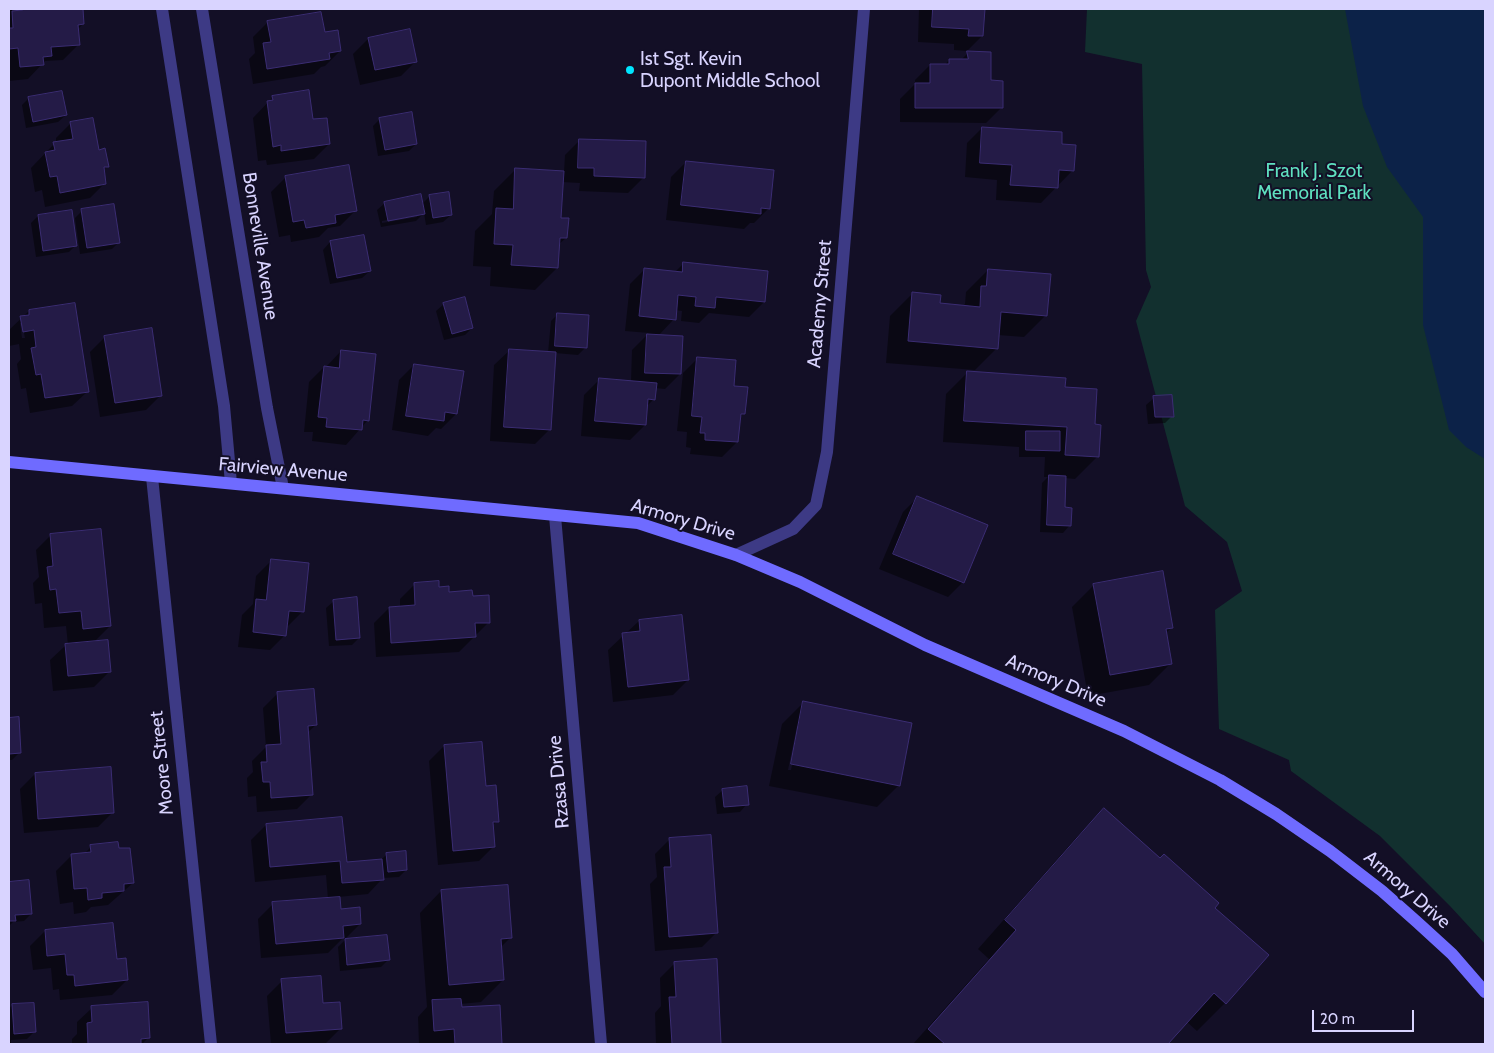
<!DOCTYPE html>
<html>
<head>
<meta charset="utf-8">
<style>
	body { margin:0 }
	#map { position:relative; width:1494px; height:1053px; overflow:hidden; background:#130f26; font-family:Cabin,sans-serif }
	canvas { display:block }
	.frame { position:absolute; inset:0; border:10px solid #d9d4ff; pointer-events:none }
	.scale { position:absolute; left:1312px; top:1010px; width:102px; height:22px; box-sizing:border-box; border:2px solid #d9d4ff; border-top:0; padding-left:6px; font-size:15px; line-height:18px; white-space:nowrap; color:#d9d4ff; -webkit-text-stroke:4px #130f26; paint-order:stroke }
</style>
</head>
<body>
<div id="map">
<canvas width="1494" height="1053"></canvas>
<div class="frame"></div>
<div class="scale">20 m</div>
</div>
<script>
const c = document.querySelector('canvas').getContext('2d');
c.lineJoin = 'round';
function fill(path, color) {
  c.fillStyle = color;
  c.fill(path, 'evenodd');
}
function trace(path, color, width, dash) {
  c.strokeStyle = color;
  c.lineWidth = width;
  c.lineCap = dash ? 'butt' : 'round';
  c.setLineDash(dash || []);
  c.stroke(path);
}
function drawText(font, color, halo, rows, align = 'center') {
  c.font = font + ' Cabin,sans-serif';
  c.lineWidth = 4;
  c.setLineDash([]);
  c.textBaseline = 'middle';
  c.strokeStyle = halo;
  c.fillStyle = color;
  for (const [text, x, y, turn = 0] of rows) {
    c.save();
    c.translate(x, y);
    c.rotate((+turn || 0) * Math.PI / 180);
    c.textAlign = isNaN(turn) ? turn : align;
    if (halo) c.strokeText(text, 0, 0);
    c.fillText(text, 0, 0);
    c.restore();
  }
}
fill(new Path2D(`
	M1087,9h398v935l-35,-38 -70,-70 -89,-65 -2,-11 -70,-31 -4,-119 27,-19 -15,-49 -42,-36 -49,-185 15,-34 -5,-17 -4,-206 -57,-12z`), '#12302f');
fill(new Path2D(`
	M1345,9h140v450l-19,-12 -17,-17 -26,-105v-108l-36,-50 -24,-61z`), '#0c2248');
fill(new Path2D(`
	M9,9h72l2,15 -6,6 1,15 -15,15 -18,1 -17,18 -19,2z
	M919,9h64l-1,27 -15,15 -13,-1v-6l-36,-2z
	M1034,9h33l-1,1z
	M268,22l55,11 17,18 -15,15 -4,1 -7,7 -61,10 -4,-25 6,-6 -2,-16z
	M368,39l48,22 -15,15 -41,9 -7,-31z
	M968,53l33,55 -15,15 -86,-1v-23l15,-15v-4l15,-15 14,1 5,-6h12z
	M273,97l39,24 17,23 -15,15 -47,6 -1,-5 -8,1 -5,-43z
	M29,98l37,17 -8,7 -32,6 -4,-23z
	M380,119l36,25 -7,7 -31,5 -5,-30z
	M71,123l27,28 9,15 -4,5 2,12 -15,15 -45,9 -3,-17 -7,2 -4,-24 23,-24 2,-1v-5z
	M982,128l78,17 13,25 -32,33 -45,-3 1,-20 -32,-3 2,-34z
	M580,140l63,38 -15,15 -49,-2 1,-8 -18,-1 -2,37 6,19 -8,7 -1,23 -22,22 -45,-4 1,-19 -18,-1 2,-35 17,-17 2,-23 22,-22 48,3 1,-17z
	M686,162l83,46 -15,15h-4l-6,6 -78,-9 5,-43z
	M286,177l69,34 -15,15 -12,2 -9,9 -28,5 -1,-7 -11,2 -8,-45z
	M429,197l22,18 -8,7 -17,3 -2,-12 -8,8 -35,6 -4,-17 8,-7 37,1zM417,214v3l-35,6v-2z
	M71,211l5,33h1l-8,8 -33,5 -5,-34 7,-7z
	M82,211l37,31 -7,7 -32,5 -5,-36z
	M330,242l40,29 -8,7 -32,6 -7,-34z
	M684,263l80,39 -15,15 -40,-4 -10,10 -18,-2 1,-10 -7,-1 -1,9 -16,17 22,38 -15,15 -10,-1 -1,11 -8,8 -1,18 -15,15 -49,-4 3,-41 15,-15 32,2 1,-32 17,-17 -24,-2 5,-47 15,-15 30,3z
	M988,270l58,45 -22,22 -26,-2 -1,13 -22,22 -89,-7 4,-47 22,-22 27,10 24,2 2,-2 1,-12z
	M444,304l28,24 -7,7 -21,5 -8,-29z
	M29,311l58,81 -15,14 -42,7 -4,-25 -5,1 -4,-25 4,-5 -2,-15 -10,2v-16zM20,323h2l3,15h-3z
	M558,314l27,34 -7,7 -23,-2 -5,76 -15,15 -45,-3 4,-76 16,-15 38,3 3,-32z
	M105,337l56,58 -15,15 -46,7 -10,-65z
	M341,351l27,69 -22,25 -34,-4 1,-9h-9l5,-50 15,-15h2z
	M698,358l34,29 12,26 -5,5 -2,24 -15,15 -32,-3 1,-6 -5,-1 1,-15 -10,-1 6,-58z
	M414,365l42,49 -15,15 -5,-1 -8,8 -36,-6 7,-50z
	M968,372l96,16 29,37 4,32 -22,22 -10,-1 -1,30 6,17 -7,8 -23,-1 2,-49 6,-6h-4l1,-20h-26v-10l-76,-5 3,-48z
	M1154,398l18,18 -7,7 -17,1 -2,-19z
	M918,497l45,85 -15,15 -69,-28 24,-57z
	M51,535l59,91 -17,17 16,29 -15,15 -41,4 -3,-31 15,-14 3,-1 -2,-19 -22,2 -2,-25 -7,1 -2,-21 6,-6 -3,-27z
	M271,561l32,50 -15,15h-2l-1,9 -15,15 -32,-3 4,-32 11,-11 3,-28z
	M415,584l23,4 10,5 24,4 17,25 -30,30 -83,5 -2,-34 15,-15 11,-1v-8z
	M1094,585l78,42 -7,7 6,29 -22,22 -61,11 -16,-89z
	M334,601l25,37 -7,7 -23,1 -3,-38z
	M639,621l49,59 -15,15 -60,7 -5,-52z
	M278,693l38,32 -9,8 5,61 -15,15 -40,3 -1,-16 -8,1 -1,-19 6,-6 -1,-11 14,-14 -3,-39z
	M804,702l95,83 -22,22 -108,-21 13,-62zM797,726h3l-9,44h-3z
	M9,719h8l3,33 -8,8h-3z
	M444,746l40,41 13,34 -5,5 2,20 -15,15 -41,4 -9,-104z
	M35,774l78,38 -15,15 -74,6 -4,-44z
	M723,790l24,14 -7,8 -23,2 -2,-17z
	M1104,810l109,98 12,95 -28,28 -10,-9 -20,22h-254l76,-85 -11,-10 98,-111z
	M266,825l80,38 35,-3 6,-6 19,16 -7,7 -16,1 -15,16 -30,3 2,13 20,14 -15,15h-3l-14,14 -67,5 -3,-39 15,-15 55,-5 -2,-24 -71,7 -4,-42z
	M670,839l47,93 -15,15 -47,4 -5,-67 7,-7 -2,-23z
	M91,847l27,3 15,33 -25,22 -17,2 -5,5 -12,2 -1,-12 -13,2 -4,-33 15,-15 13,-2z
	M28,881l3,33 -7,7 -11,1 -4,4v-43z
	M441,891l70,46 -11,11 3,32 -22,22 -21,2 1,5 37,-3 3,38h-82l-1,-27 9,-10 -7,-94z
	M45,931l71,30 11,19 -15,15 -52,5 -1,-11 -6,1 -2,-22 -18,2 -3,-24z
	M345,940l43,20 -7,7 -41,4 -2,-24z
	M715,961l5,83h-64l-1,-31 6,-7 -1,-28 15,-15z
	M282,981l59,47 -15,15 -55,1 -4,-48z
	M12,1005l23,26 -8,8 -16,1v4h-2v-35z
	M92,1008l57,29 -7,7h-70v-5l5,-5v-12z`), '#0007');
const building = new Path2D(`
	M21,9h62l1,15 -6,1 2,20 -29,2 1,9 -9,1 1,8 -24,2 -2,-19 -9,1v-21h4l-1,-17 10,-1z
	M933,9h52l-2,27h-15l1,-7 -37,-2z
	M321,12l4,20 13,-2 3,21 -12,2 1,6 -63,10 -4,-26 8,-1 -4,-21z
	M410,29l7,33 -42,8 -7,-32z
	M967,51l24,1v28l12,1v27h-88v-25h15v-19h19v-5h19z
	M309,90l4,29 14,-1 3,26 -49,7v-6l-8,2 -6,-46 6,-1 -1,-4z
	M62,91l5,24 -34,7 -5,-25z
	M412,112l5,32 -32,6 -6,-32z
	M93,118l6,32 6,-2 4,19h-5l2,17 -46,9 -3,-17 -7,1 -5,-25 10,-2 -2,-8 20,-3 -3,-17z
	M982,127l80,5v12l14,1 -2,26 -15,-1 -1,18 -48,-3 2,-20 -32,-2z
	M579,139l67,2 -1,37 -51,-2v-8h-16z
	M686,161l88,9 -4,39 -9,-1v6l-80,-9z
	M349,165l8,46 -22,4 1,8 -30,5 -2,-8 -11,2 -8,-46z
	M515,168l49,3 -3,47h8l-2,20h-7l-2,30 -47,-3 2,-20 -19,-1 2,-36 17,1z
	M449,192l3,23 -19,3 -4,-23z
	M421,194l4,20 -37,7 -4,-19z
	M114,204l6,39 -33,5 -6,-39z
	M72,210l5,36 -34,5 -5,-36z
	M364,235l7,36 -34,7 -7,-37z
	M683,262l85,9 -3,31 -49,-5 -1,11 -20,-2 1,-9 -18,-2 -2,25 -37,-4 5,-48 38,4z
	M988,269l63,5 -4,42 -46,-4 -3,37 -90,-8 4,-49 29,3 -1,8 40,4 1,-21h5z
	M465,297l8,31 -21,6 -9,-31z
	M75,303l14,89 -44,6 -4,-24 -5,1 -5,-27 5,-1 -2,-17 -11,2 -3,-16 9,-1v-5z
	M557,313l32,2 -2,33 -32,-2z
	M152,328l10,68 -47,7 -11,-67z
	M647,334l36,2 -2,38 -36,-1z
	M509,349l47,3 -5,78 -47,-3z
	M341,350l35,4 -7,67 -6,-1 -1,10 -36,-3 1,-9 -9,-1 6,-51 15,2z
	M697,357l39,3 -2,26 14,1 -3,27h-4l-3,28 -33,-2v-7h-5l2,-16 -10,-1z
	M414,364l50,7 -7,43 -12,-2 -1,9 -38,-5z
	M967,371l99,7 -1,9 32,2 -2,35 6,1 -2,32 -34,-2 2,-28 -103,-6z
	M599,378l58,5 -2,17 -7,-1 -2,26 -51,-4z
	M1172,395l2,22h-19l-2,-21z
	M1026,431h34v20l-34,-1z
	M1049,475l17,1 -1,31 7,1 -1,18 -24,-1z
	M917,496l71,29 -24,58 -71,-29z
	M101,529l10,97 -28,3 -2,-18 -22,2 -3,-24 -6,1 -3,-23 6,-1 -3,-32z
	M271,559l38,4 -5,49 -15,-1 -3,25 -33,-4 3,-33 10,1z
	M1163,571l10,57 -7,1 6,35 -62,11 -17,-91z
	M439,581v6l10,-1v6l23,-2 1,6 16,-1 1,28h-15l1,14 -85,6 -2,-36 26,-2 -1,-22z
	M357,597l3,41 -24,2 -3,-40z
	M682,615l7,65 -61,7 -6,-54 18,-2 -1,-11z
	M108,640l3,32 -43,4 -3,-32z
	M314,689l3,36 -9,1 5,69 -42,3 -1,-16h-7l-2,-20h6l-1,-17 15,-1 -4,-52z
	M803,701l109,22 -12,63 -109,-22z
	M19,717l2,36 -12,1v-36z
	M482,742l4,44 10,-1 3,37h-6l2,25 -42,4 -9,-106z
	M111,767l3,46 -76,6 -3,-46z
	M747,786l2,19 -25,2 -2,-18z
	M1104,808l56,50 4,-4 55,49 -4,5 54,47 -43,49 -12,-11 -46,51h-223l-17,-15 88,-99 -11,-10z
	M342,817l5,45 35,-3 2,21 -42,3 -2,-22 -70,6 -4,-43z
	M711,835l7,98 -49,4 -5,-70h7l-2,-29z
	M118,842l1,6h11l4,35 -10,1v7l-22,2v5l-14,2 -1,-12 -13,1 -3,-35 20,-2 -1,-7z
	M406,851l1,19 -19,2 -2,-19z
	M29,880l3,34 -17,1 1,6h-7v-39z
	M508,885l4,53 -11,1 3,41 -55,5 -8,-95z
	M340,897l1,12 19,-2 1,17 -18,2 1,12 -68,6 -4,-42z
	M113,923l4,36 9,-1 2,22 -53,6 -1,-11h-7l-2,-21 -18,2 -2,-26z
	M387,935l3,25 -43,5 -2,-26z
	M717,959l4,85h-49l-3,-47h7l-2,-35z
	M321,976l2,27 17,-1 2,27 -56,4 -5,-54z
	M461,999l1,8 38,-2 2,39h-47l-1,-15 -20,2 -2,-31z
	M148,1002l2,36 -9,1v5h-53l-1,-21 5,-1 -1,-16z
	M34,1003l2,29 -22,2 -2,-30z`);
fill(building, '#241b47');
trace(building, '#3b2d73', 1);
trace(new Path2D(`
	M162,9l62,397 7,77
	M202,9l65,399 16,80
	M152,477l59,567
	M555,516l46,528`), '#3d3a85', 12);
trace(new Path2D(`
	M736,555l57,-26 23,-24 11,-53 37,-443`), '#3d3a85', 12);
trace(new Path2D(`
	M9,462l629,61 98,32 64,27 125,63 199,86 96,49 56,34 54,37 52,40 35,31 35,32 33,38`), '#6f6bff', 12);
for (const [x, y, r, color] of [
	[630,70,5,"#00e5ff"]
]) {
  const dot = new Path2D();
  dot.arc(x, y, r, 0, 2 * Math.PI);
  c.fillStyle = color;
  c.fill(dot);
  trace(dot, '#130f26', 2);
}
drawText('19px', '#d9d4ff', '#130f26', [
	["Ist Sgt. Kevin",640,59],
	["Dupont Middle School",640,81]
], 'left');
drawText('19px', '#5fe0c0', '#130f26', [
	["Frank J. Szot",1314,171],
	["Memorial Park",1314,193]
]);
drawText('19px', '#d9d4ff', '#130f26', [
	["Bonneville Avenue",260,246,81],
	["Academy Street",820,304,-85],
	["Fairview Avenue",283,470,5],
	["Armory Drive",683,520,16],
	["Armory Drive",1056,681,23],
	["Moore Street",162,763,-96],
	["Rzasa Drive",559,782,-95],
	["Armory Drive",1407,890,41]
]);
</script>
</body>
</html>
